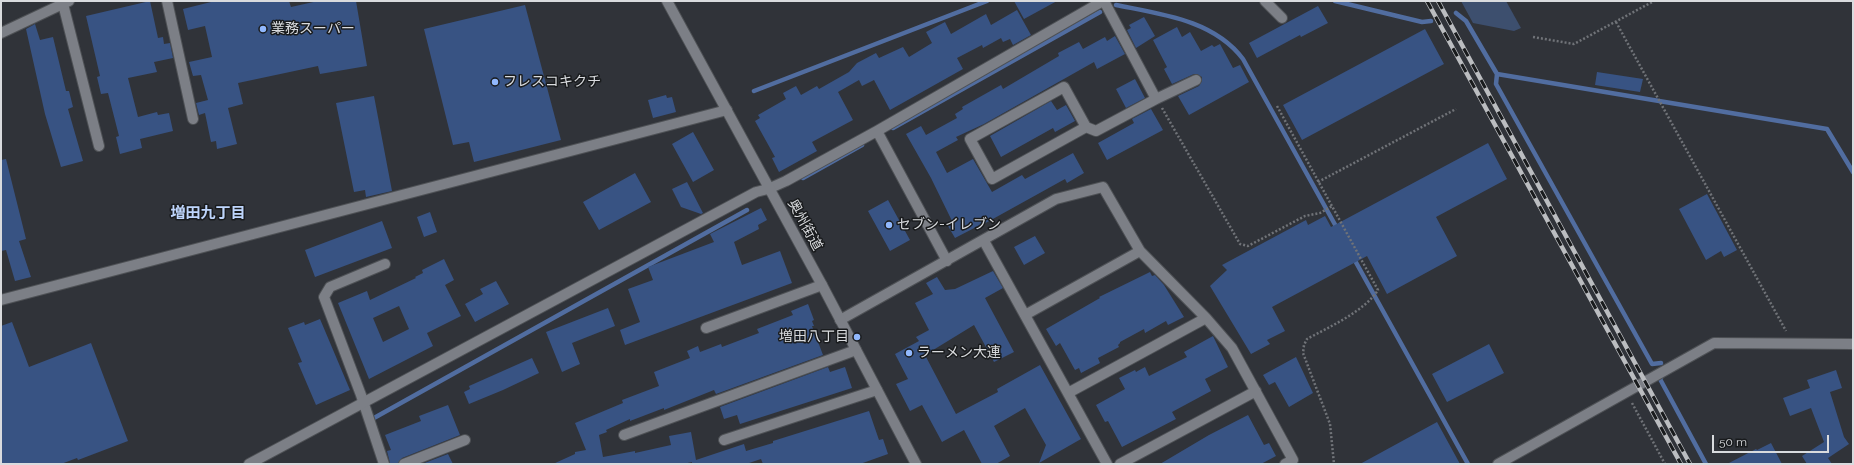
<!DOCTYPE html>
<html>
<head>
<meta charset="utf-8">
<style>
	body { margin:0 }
	#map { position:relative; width:1854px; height:465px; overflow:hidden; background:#303339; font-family:Raleway,sans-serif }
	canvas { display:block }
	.frame { position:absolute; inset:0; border:2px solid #d9dbde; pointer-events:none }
	.scale { position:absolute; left:1712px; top:435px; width:117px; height:18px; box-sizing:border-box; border:2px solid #d9dbde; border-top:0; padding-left:5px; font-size:12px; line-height:14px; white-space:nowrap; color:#d9dbde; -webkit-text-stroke:3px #191b1d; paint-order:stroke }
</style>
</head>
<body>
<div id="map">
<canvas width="1854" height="465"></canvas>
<div class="frame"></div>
<div class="scale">50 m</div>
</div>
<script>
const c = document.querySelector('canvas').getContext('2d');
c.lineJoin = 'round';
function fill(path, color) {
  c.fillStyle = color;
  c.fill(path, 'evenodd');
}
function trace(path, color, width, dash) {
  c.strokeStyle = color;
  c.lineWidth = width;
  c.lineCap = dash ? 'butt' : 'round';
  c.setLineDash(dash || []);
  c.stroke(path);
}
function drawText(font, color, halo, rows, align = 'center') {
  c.font = font + ' Raleway,"Noto Sans JP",sans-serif';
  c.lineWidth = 3;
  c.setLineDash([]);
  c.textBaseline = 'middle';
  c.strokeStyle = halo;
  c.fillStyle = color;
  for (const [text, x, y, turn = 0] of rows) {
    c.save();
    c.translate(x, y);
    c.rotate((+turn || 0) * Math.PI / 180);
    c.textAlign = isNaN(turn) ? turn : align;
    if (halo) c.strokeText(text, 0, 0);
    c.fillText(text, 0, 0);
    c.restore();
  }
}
fill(new Path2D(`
	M1461,1h45l15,27 -7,3 -41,-8z`), '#3d4f6e');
trace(new Path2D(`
	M1335,1l87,21 9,-1
	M1116,5c45,9 98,15 127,54l95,171
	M1456,13l10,8 31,53 330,55 26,43
	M1497,74l-1,10 156,280 9,-1
	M754,91l233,-90
	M893,128l207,-116
	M803,178l59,-33
	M1353,257l115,207
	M1663,375l-3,4 46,85
	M374,418l373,-208`), '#516da0', 4.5);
fill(new Path2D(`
	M150,1l8,37 5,-1 1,7 6,-1 3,15 -19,4 3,10 -29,6 10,39 19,-5 1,3 11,-2 4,18 -33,8 2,9 -22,6 -4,-17 3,-1 -11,-43 -7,1 -4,-17 3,-1 -14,-60z
	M215,1h74l2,6 27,-6h38l11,65 -47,8 -2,-8 -80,17 5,21 -15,4 9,36 -20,5 -1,-8 -5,1 -6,-29 -6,2 -3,-12 12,-3 -7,-25 -8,1 -4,-14 23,-5 -7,-31 -17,4 -5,-21z
	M1014,1h43l-33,18z
	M525,5l36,135 -87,22 -5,-20 -16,3 -29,-116z
	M1318,6l10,17 -27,14 -1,-2 -43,23 -8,-15z
	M1017,10l14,25 -18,10 -3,-6 -7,3 -2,-4 -18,10 -1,-3 -25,13 6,11 -73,41 -16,-30 -12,6 -3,-6 -21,12 15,28 -41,22 5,9 -38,21 -7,-14 3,-1 -20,-36 5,-3 -2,-3 28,-16 -3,-6 13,-7 5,9 16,-9 2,3 30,-17 8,-9 19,-10 3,5 24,-11 6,10 23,-14 -6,-11 19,-10 6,12 35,-20 5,11z
	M1144,17l11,19 -19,12 -9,-18 4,-2 -2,-3z
	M35,24l5,16 13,-3 13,54h3l4,16 -5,2 15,52 -22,6 -16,-53 -19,-85z
	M1177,27l5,10 8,-5 11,19 11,-6 2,2 6,-3 13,24 7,-3 9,17 -60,33 -11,-19 21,-10 3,-5v-4l-5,-3h-3l-22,10 -8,-15 3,-2 -14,-27z
	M1425,29l19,35 -142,76 -19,-35z
	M1115,36l10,18 -28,15 -3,-7 -110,62 -28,13 2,3 -22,12 11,21 26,-14 19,33 30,-17 3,4 48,-26 11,20 -17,10 -2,-4 -83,46v-1l-27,14 -7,-12 5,-3 -22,-45 -25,-44 15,-8 5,9 31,-17 -2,-4 8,-5 -1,-2 39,-22 2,4 56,-33 -1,-3 21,-11 4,7 22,-12 2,4z
	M1597,72l46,7 -3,13 -45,-7z
	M1135,79l10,19 -19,10 -10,-19z
	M666,95l1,3 5,-1 4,15 -23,6 -5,-18z
	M374,96l18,95 -26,6 -1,-7 -11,2 -18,-89z
	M1051,101l6,9 9,-5 9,16 -20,11 -2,-4 -52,29 -11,-21z
	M1151,109l12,21 -56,30 -9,-17 36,-20 -2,-4z
	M693,132l21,38 -21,12 -21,-38z
	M1488,143l19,36 -71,38 21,39 -70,38 -20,-38 -95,51 13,24 -18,9 3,4 -19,10 -41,-68 17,-16 -5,-5 84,-45 2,5 17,-9 6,11z
	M6,159l20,80 -7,2 12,36 -16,4 -9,-31 -5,1v-91z
	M635,173l16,29 -52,28 -16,-28z
	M687,182l16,31 -2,1 -20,-7 -9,-18z
	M1707,194l30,56 -13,7 -3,-6 -15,9 -27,-51z
	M888,200l22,40 -20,11 -22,-40z
	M761,208l6,12 -9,5 1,4 -25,13 8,23 38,-14 12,32 -167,62 -5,-15 20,-8 -12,-33 25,-9 -5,-13 66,-25 -4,-8z
	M430,212l7,20 -13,5 -7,-20z
	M382,221l10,27 -77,29 -10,-27z
	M1035,236l10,17 -21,12 -10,-18z
	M444,259l10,21 -9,5 16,31 -34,17 6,13 -64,33 -31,-76 29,-12 3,9 46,-22 -1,-1 8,-4 -1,-3zM399,306l10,23 -26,13 -10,-24z
	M993,271l10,17 -18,10 29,54 -20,10 -20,-37 -49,30 31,59 42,-22 -1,-3 43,-24 41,74 -42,24 7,-18 -21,-37 -31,18 16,30 -14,8h-14l-18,-34 -22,12 -20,-37 -12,6 -14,-27 12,-5 -13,-25 24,-13 -3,-4 13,-7 -14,-27 18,-9 -7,-11 11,-6 8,13 10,-1z
	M1150,272l2,4 3,-1 9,10 20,32 -16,8 -2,-4 -21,12 -1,-4 -24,13v1l-2,2 1,2 -21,11 2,5 -19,10 -2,-5 -4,2 -15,-27 -4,3 -10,-17 54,-31 -1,-1z
	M496,281l13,23 -34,18 -10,-18 18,-10 -3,-5z
	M808,304l6,16 -2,1 2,5h-2l11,29 -107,39 -2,-4 -50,20v-2l-34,13v-2l-24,11 1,2 -8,3 4,22 32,-6v2l36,-8 -2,-9 22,-4 5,28 48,-16 2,7 27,-8v-2l96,-30 10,29 4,-1 5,15 -28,10h-97l-2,-5 -15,5h-54v-2l-9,2h-130l22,-10v-2l11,-2 -11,-27 48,-20 -1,-3 37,-14 -5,-14 36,-14 -3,-7 11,-5 2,6 21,-8 1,3 37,-14 -2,-4 36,-14 -2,-4z
	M608,308l7,18 -43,17 8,21 -18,8 -16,-40z
	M320,319l30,71 -34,15 -18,-42 4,-1 -14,-34 16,-6 1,3z
	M12,322l17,45 62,-24 37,98 -50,19 -1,-2 -16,6h-60v-138z
	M1213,336l15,31 -23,12 6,12 -39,21 4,7 -54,28 -14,-26 -3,1 -9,-17 29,-16 -6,-11 16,-8 1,2 9,-5 4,9 38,-19 -3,-5z
	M1489,344l15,29 -57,29 -15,-28z
	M1296,357l17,36 -24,14 -14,-25 -6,3 -6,-10z
	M532,358l7,15 -36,17 -34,14 -5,-12 6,-3 -1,-3z
	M828,367l2,5 15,-5 7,21 -112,36 -3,-9 -13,4 -4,-12z
	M1836,370l6,18 -12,4 14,45 5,7 -21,14 4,6h-25l-5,-8 22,-14 -13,-34 -21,8 -7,-18 27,-10 -3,-8z
	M448,405l12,30 -58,23 -4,6 -8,-1 -3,-12 4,-1 -6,-15 36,-14 -2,-5z
	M1248,415l16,30 5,-2 7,13 -15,8h-101l49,-29z
	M1437,422l23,42h-100z
	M1771,443l11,21h-55l29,-15 1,1z
	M448,454l5,10h-31z`), '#385383');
const street = new Path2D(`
	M167,1l26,118
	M1265,1l17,17
	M63,4l36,142
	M1156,99l40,-19
	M1086,127l-94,52 -22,-40 94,-52 22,40 10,4 60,-32 -52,-98
	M877,131l70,130
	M768,189l18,-8 91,-50 226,-130
	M984,241l123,223
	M1,300l726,-190
	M1025,315l115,-64
	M840,320l216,-121 47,-12 37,64 66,67 26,30 61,112 -8,4
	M706,328l116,-43
	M1068,393l138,-75
	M624,435l232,-85
	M724,440l153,-50
	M384,464l-23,-69 -37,-98 6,-10 55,-23
	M404,464l61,-24
	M1120,464l136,-73
	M1498,464l216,-121 139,1`);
const secondary = new Path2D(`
	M667,1l155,284 94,179
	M1,33l68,-32
	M249,464l507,-272 12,-3`);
trace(street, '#4e5155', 12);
trace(secondary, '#4e5155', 12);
trace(new Path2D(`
	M1616,22l170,309
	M1533,37l41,7 80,-43
	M1277,106l101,184c-13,21 -49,37 -71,49l-3,6 -1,8 27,71 4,40
	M1162,108l78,136 8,2 57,-30 15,-3 12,-7
	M1318,182l138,-73
	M1632,403l33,61`), '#707378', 2.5, [2, 2]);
trace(street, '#7c7f86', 10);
trace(secondary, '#7c7f86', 10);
const rail = new Path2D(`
	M1427,1l254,463
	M1438,1l252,463`);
trace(rail, '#bbbdc0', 4.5);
trace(rail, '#191b1d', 3, [9]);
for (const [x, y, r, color] of [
	[263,29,4,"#91b8fd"],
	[495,82,4,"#91b8fd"],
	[889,225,4,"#91b8fd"],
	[857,337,4,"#91b8fd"],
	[909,353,4,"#91b8fd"]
]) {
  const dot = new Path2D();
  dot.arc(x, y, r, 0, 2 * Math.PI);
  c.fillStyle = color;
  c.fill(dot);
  trace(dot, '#191b1d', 1.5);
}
drawText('14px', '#d9dbde', '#191b1d', [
	["業務スーパー",271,29],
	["フレスコキクチ",503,82],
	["セブン-イレブン",897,225],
	["増田八丁目",849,337,"right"],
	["ラーメン大連",917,353]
], 'left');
drawText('14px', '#d9dbde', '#191b1d', [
	["奥州街道",805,225,61]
]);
drawText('bold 15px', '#bed5fc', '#191b1d', [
	["増田九丁目",208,213]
]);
</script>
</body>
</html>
